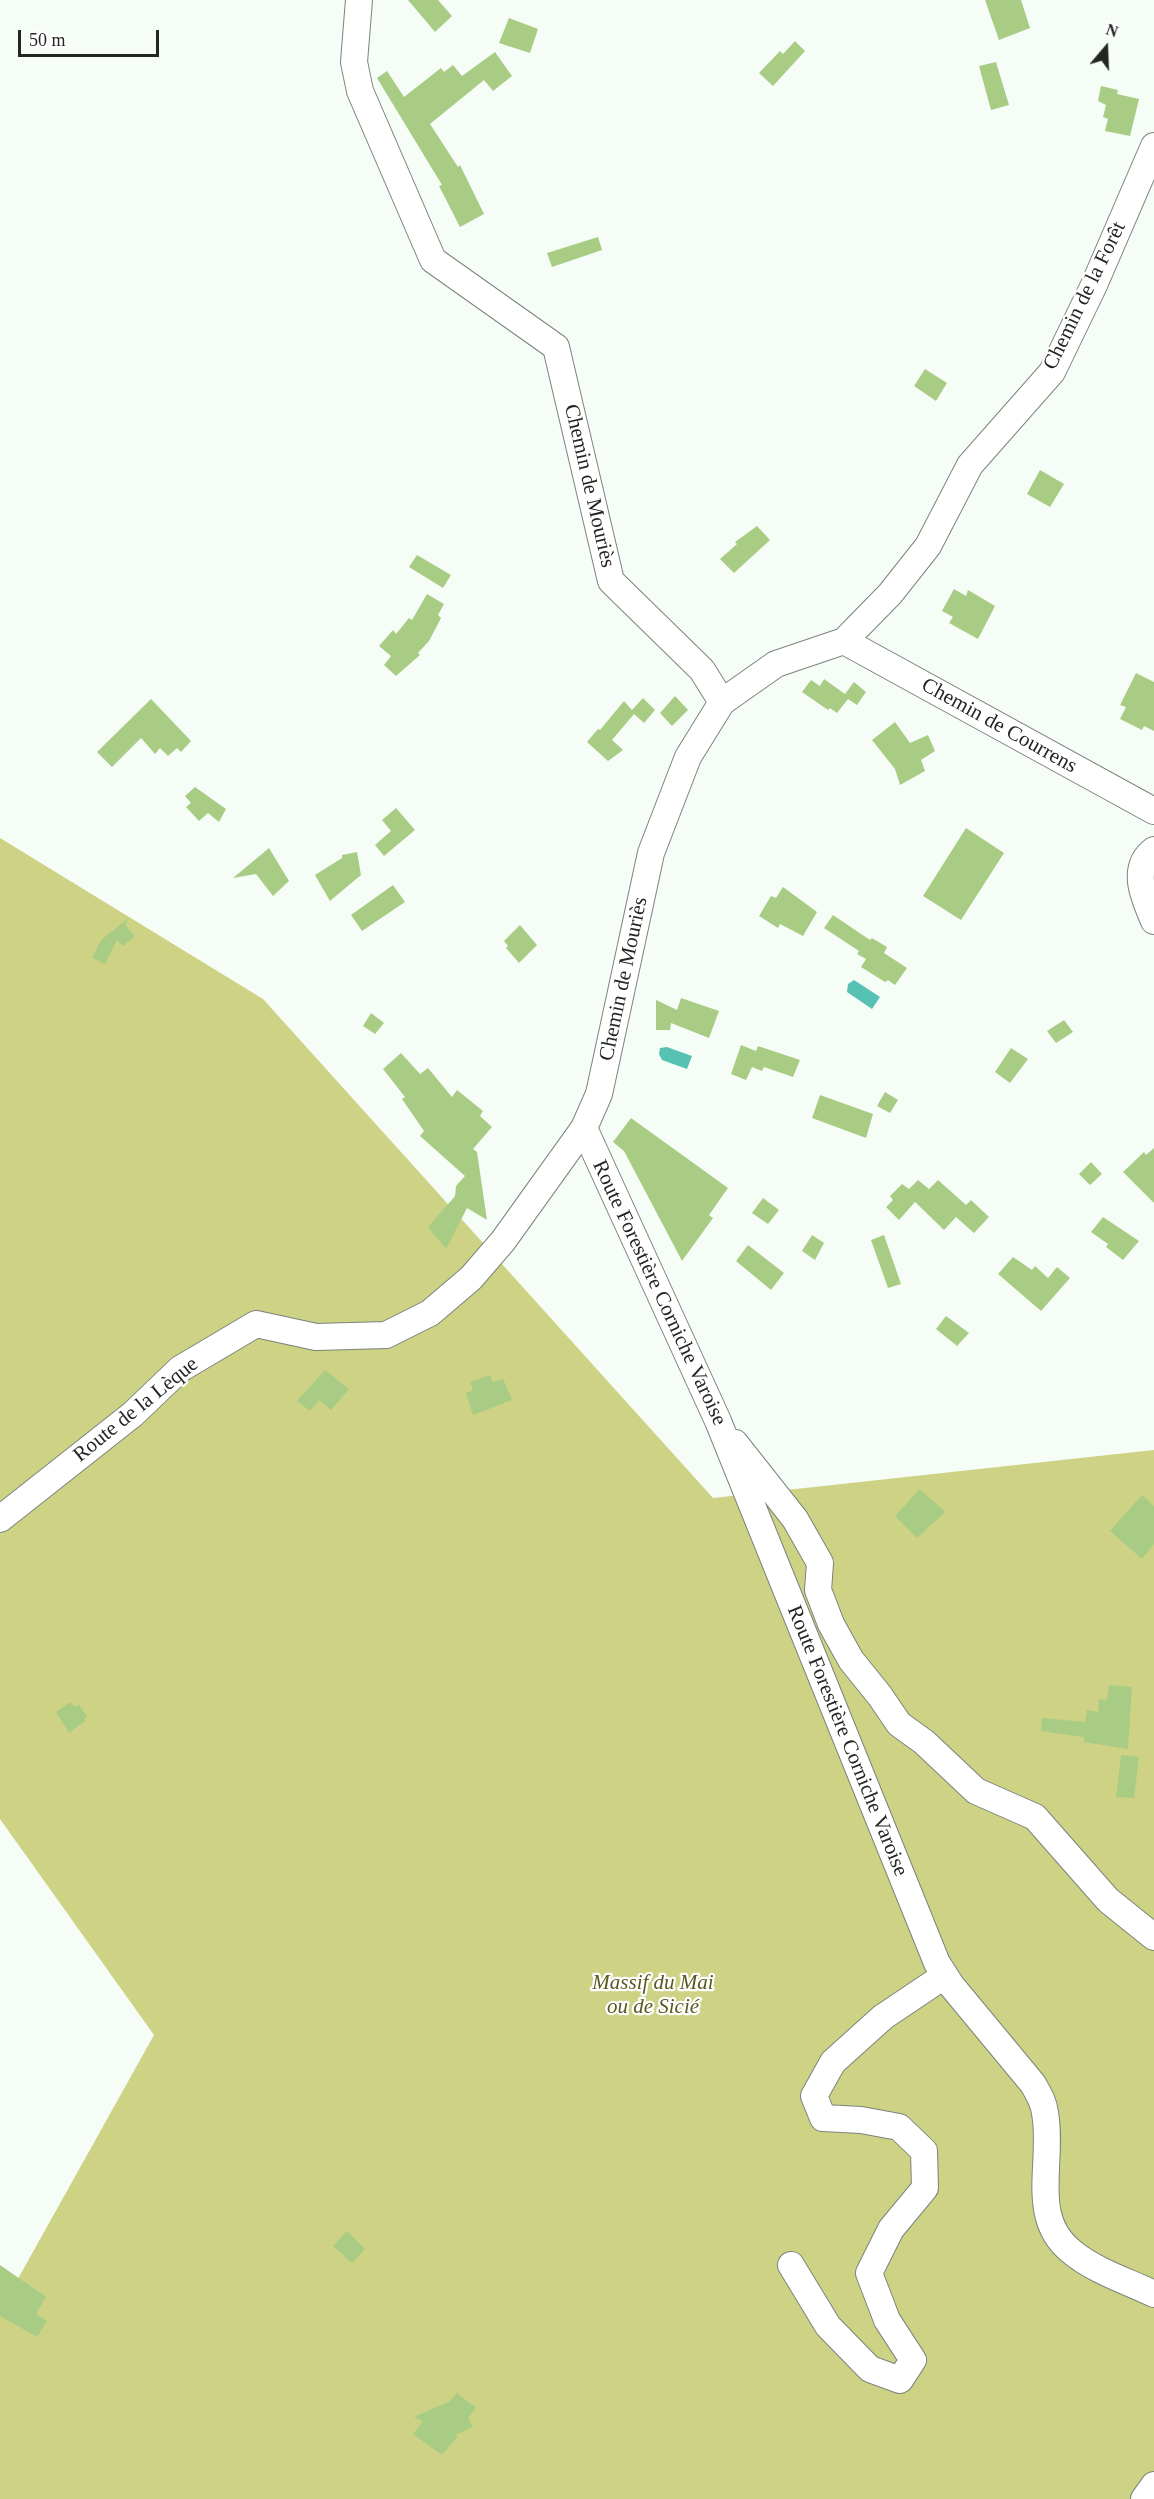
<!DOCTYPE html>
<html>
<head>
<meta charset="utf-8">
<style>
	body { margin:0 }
	#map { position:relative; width:1154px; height:2499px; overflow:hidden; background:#f5fdf6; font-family:"Times New Roman",serif }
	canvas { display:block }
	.north { position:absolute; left:1076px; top:18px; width:60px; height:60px; -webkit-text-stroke:4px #fff; paint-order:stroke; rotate:19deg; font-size:16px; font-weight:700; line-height:24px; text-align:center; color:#232623 }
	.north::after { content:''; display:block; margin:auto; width:21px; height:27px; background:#232623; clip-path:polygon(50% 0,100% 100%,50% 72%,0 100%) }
	.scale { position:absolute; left:18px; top:30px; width:141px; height:27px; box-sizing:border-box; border:3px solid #232623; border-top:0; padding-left:8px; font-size:18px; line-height:21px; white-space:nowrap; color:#232623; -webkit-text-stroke:4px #fff; paint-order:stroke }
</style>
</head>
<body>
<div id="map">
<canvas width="1154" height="2499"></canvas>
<div class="north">N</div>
<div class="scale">50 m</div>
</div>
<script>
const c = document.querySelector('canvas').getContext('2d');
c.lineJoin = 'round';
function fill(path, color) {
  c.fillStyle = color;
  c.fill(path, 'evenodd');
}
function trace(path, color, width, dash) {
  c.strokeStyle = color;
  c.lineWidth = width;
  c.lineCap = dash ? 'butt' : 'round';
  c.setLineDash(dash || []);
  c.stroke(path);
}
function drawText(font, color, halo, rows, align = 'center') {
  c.font = font + ' "Times New Roman",serif';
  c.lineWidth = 4.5;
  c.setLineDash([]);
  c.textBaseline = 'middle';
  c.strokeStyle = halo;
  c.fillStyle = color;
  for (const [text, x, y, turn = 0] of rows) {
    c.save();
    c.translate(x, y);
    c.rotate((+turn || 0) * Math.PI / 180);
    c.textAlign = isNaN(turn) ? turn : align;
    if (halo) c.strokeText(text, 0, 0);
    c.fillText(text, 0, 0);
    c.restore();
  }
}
fill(new Path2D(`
	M0,838l263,161 450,499 441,-48v1049h-1154v-188l154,-276 -154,-216z`), '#cdd284');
fill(new Path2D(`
	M854,980l26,17 -8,12 -25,-17 1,-8z
	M667,1047l25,9 -5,13 -25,-9 -3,-6 1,-6z`), '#56c2b4');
fill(new Path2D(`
	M408,0h30l14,16 -17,16z
	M985,0h36l9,28 -31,12z
	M509,18l29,11 -8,24 -31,-10z
	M795,41l10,10 -32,35 -14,-13 21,-22 3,3z
	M495,52l17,24 -19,15 -9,-11 -54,44 28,43 2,-2 24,49 -24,13 -21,-41 3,-1 -65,-107 10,-7 17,26 37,-29 3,4 9,-7 9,11z
	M996,62l13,43 -18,5 -12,-44z
	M1101,86l17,4 -1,4 22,5 -9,37 -25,-5 3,-12 -5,-2 3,-12 -8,-4z
	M598,237l4,13 -50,17 -5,-14z
	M925,369l22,14 -11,18 -22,-15z
	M1040,470l24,14 -14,23 -23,-13z
	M757,526l13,14 -36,33 -14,-14 17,-15 -2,-2z
	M417,555l34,20 -8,13 -34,-21z
	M954,589l12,7 2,-6 27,16 -17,33 -29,-16 4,-6 -11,-6z
	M427,594l17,10 -6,11 3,3 -12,23 -11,12 2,2 -24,21 -12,-11 7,-9 -12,-10 14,-16 3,4 13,-16 3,2z
	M1136,673l18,9v49l-10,-5 -2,4 -22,-11 6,-12 -6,-2z
	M824,679l21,15 9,-12 12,10 -9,13 -9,-6 -11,14 -7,-5 -2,2 -26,-18 9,-12 9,6z
	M675,696l13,14 -16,16 -12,-13z
	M643,698l12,12 -11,13 -10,-9 -22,26 11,10 -15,11 -21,-19 11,-13 2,1 24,-29 8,9z
	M151,699l40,42 -10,11 -4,-4 -9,8 -8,-8 -5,6 -14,-16 -29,29 -15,-15z
	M895,722l15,21 18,-8 7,16 -14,9 4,11 -25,14 -5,-16 -23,-29z
	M195,787l31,22 -7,13 -11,-9 -9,8 -13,-14 5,-4 -6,-7z
	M396,808l19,22 -31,26 -9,-11 16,-14 -9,-11z
	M966,828l38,25 -43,67 -38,-24z
	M269,848l20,33 -16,15 -17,-22 -23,4z
	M357,852l4,23 -31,26 -15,-26 27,-17v-3z
	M393,885l12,17 -43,29 -11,-16z
	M783,887l34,25 -14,24 -23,-12 -2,4 -19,-12 12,-20 5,2z
	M833,915l37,25 2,-2 15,9 -3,6 23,15 -12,17 -7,-5 -3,2 -24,-15 5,-8 -9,-5 2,-3 -35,-23z
	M129,918l-4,7 10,11 -12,10 -6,-6 -12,24 -13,-6 9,-18z
	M520,925l17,20 -18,18 -13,-15 2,-2 -4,-5z
	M681,998l38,13 -10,27 -38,-15 -1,7h-14v-30l21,10z
	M371,1013l13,10 -9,11 -12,-8z
	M1064,1020l9,12 -17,11 -9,-12z
	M741,1045l15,6 2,-5 42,14 -7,17 -29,-10 -2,4 -10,-4 -6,13 -15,-6z
	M1011,1048l17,11 -18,24 -15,-11z
	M401,1053l19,21 8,-6 24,29 5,-7 26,21 -3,5 12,11 -19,22 4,3 10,68 -20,-12 -21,41 -18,-22 27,-31 1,-10 9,-10 -45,-40 4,-5 -22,-32 3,-2 -22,-28z
	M885,1092l13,8 -8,13 -13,-7z
	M820,1095l53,19 -7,24 -54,-20z
	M631,1118l97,70 -19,27 4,3 -31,43 -58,-110 -11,-9z
	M1154,1148v55l-31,-31 21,-20 2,3z
	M1091,1162l11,12 -12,11 -11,-11z
	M918,1180l11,9 9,-9 28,25 5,-5 18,17 -15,16 -18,-16 -12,13 -29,-28 -16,18 -13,-13 7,-7 -3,-4 12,-12 7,5z
	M763,1198l16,12 -11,14 -16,-11z
	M1103,1217l36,24 -16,19 -17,-13 2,-3 -17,-12z
	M812,1235l12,8 -9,17 -13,-9z
	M884,1235l17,49 -13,4 -17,-48z
	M748,1245l36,28 -13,17 -35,-29z
	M1013,1257l19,13 3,-4 13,12 9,-11 13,11 -29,33 -43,-37z
	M946,1316l23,17 -12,13 -21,-17z
	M325,1370l24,19 -18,21 -12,-10 -9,11 -13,-10z
	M490,1375l3,7 10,-3 9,21 -39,15 -7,-22 7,-3 -3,-8z
	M920,1489l25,23 -28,26 -22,-22z
	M1142,1495l12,11v38l-12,15 -32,-28z
	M1109,1685l23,2 -4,62 -44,-7v-5l-43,-6 1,-13 43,4 2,-12 11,2 1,-13 8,1z
	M71,1702l4,5 4,-2 8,11 -3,3 1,2 -16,12 -13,-21z
	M1121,1755l18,2 -5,41 -18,-1z
	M347,2231l18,18 -13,14 -19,-17z
	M0,2265l46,32 -10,17 11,7 -10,16 -37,-21z
	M457,2393l19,15 -8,10 5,9 -18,8 3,1 -16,19 -29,-21 10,-13 -9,-4 36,-16z`), '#a9cc85');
const minor = new Path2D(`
	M359,0l-5,62 6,29 73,169 123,87 55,234 91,89 20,32
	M844,641l310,170
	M1154,850c-24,18 -10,48 0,71
	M584,1128l134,293 219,542 14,22 82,99c5,9 11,18 12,29 9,48 -17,105 27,139 23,19 55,29 82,42
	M735,1443l60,76 25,44 -2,27 13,34 20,36 29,36 19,28 25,18 52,49 59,26 73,83 46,37
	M0,1519l133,-105 47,-45 76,-45 60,13 70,-2 44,-22 41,-35 32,-37 81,-113 15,-34 52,-241 37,-96 34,-55 54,-38 68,-23 46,-47 38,-48 42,-81 82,-93 42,-87 60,-139
	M791,2265l37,61 42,43 30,11 13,-20 -26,-40 -18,-47 22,-44 34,-41 -1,-37 -25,-24 -38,-7 -38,-2 -9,-22 19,-34 50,-45 61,-41
	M1144,2499l10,-14`);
trace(minor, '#7c847d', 28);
trace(minor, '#fff', 26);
drawText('21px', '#232623', '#fff', [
	["Chemin de la Forêt",1085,296,-64],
	["Chemin de Mouriès",589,486,77],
	["Chemin de Courrens",999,726,29],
	["Chemin de Mouriès",624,979,-78],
	["Route Forestière Corniche Varoise",659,1293,65],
	["Route de la Lèque",136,1410,-39],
	["Route Forestière Corniche Varoise",847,1741,68]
]);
drawText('italic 21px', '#575920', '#fff', [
	["Massif du Mai",653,1983],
	["ou de Sicié",653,2007]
]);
</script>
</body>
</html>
